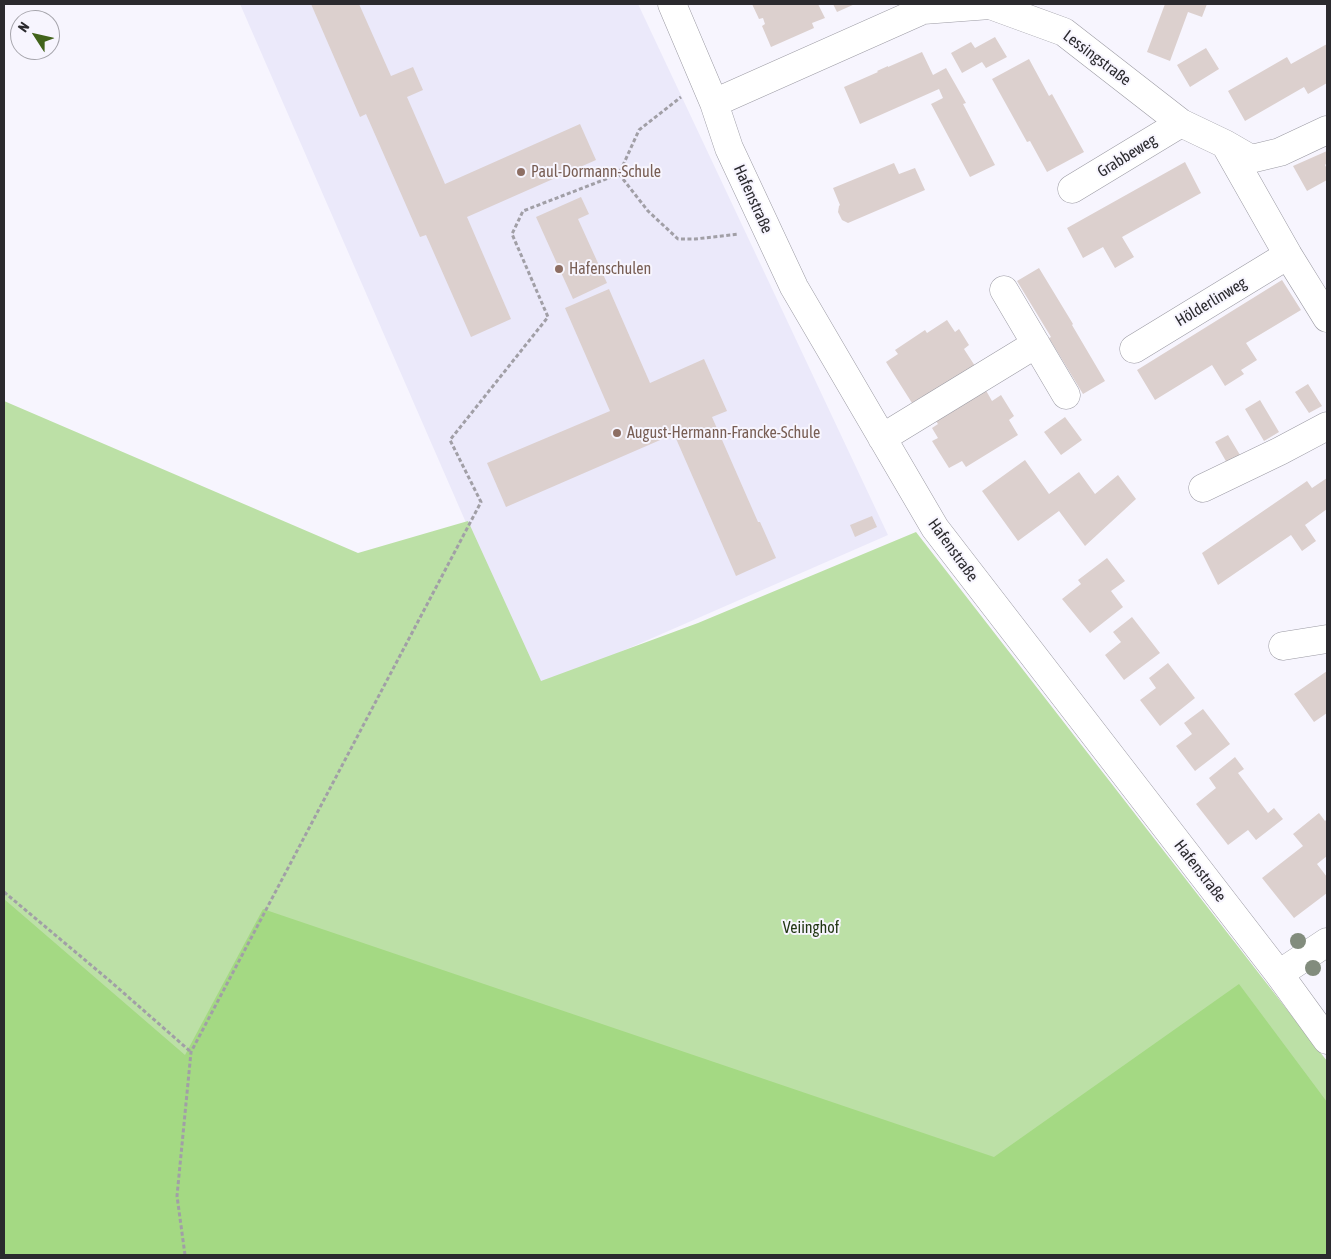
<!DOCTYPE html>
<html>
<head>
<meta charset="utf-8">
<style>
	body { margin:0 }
	#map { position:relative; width:1331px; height:1259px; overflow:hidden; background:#f7f5fe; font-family:"Asap Condensed",sans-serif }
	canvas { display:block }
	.frame { position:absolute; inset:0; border:5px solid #2b2a2e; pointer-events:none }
	.north { position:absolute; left:10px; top:10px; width:50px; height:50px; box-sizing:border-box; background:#f7f5fe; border:1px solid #a5a4ab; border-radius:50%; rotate:305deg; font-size:14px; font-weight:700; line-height:20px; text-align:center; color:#2b2a2e }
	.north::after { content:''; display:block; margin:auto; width:18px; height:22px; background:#42641b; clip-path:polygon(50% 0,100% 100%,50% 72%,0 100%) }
</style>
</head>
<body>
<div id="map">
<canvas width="1331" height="1259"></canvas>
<div class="frame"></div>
<div class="north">N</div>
</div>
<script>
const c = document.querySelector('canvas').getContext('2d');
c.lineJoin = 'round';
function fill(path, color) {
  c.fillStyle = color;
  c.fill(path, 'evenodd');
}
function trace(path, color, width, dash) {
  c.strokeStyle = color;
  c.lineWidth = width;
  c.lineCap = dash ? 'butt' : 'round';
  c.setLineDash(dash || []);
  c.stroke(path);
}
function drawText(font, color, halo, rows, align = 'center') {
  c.font = font + ' "Asap Condensed",sans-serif';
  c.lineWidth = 4;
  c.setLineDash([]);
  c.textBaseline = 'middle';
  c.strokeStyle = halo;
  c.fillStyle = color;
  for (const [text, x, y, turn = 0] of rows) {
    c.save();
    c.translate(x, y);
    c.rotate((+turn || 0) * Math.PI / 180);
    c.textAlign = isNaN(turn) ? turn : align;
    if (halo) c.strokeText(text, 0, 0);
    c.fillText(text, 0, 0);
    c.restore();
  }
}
fill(new Path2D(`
	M240,4h398l250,531 -350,153z`), '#ebe9fa');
fill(new Path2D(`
	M4,401l354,152 110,-32 73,160 157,-58 218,-91 411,529v194h-1323z`), '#bce0a6');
fill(new Path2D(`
	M4,899l181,156 78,-146 731,248 245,-173 88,118v153h-1323z`), '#a4d983');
fill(new Path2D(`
	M311,4h48l32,72 22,-9 10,23 -16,7 38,87 135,-60 16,36 -129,57 44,102 -40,18 -45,-102 -6,2 -54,-123 -6,3z
	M752,4h66l7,14 -13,5 2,5 -43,19 -9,-21 3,-2 -2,-6 -4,1z
	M833,4h22l-18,8z
	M1165,4h42l-5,13 -14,-5 -18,49 -23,-9z
	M995,37l12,20 -21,11 -4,-6 -20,11 -11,-20 20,-11 4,6z
	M1327,44v39l-19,11 -4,-7 -59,34 -17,-30 59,-34 4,7z
	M1206,48l13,21 -29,18 -13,-22z
	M922,52l11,23 13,-7 20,35 -3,1 32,61 -25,12 -39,-73 12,-6 -4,-9 -79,35 -16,-37 34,-15 -1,-1 11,-5v1z
	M1029,59l20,37 3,-2 32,58 -37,20 -17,-31 -3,1 -35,-63z
	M1327,151v12l-2,2 2,4v11l-20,11 -14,-25z
	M1185,162l16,31 -79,44 12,20 -19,11 -12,-21 -20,11 -16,-30z
	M894,163l5,11 16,-6 10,22 -77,33 -6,-3 -4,-8 1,-6 1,-1 -7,-17z
	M581,197l8,17 -11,5 29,64 -34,16 -37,-82z
	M1039,268l34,56 -1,1 33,56 -22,13 -34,-56 2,-1 -34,-56z
	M1282,280l19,30 -55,33 11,17 -16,10 3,4 -19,12 -13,-21 -57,35 -18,-30z
	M609,289l41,94 54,-24 23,52 -15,6 46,105h2l16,36 -40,18 -62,-142 -168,73 -19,-44 123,-52 -45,-103z
	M947,320l8,12 4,-3 10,16 -5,4 11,17 -51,32 -1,-2 -11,7 -26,-41 12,-8 -3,-4 30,-20 2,3z
	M1308,384l14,22 -13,7 -14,-21z
	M984,387l8,14 9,-6 13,21 -5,4 9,15 -52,32 -4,-6 -13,7 -17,-27 6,-3 -6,-10 6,-4 -4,-6z
	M1260,400l19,32 -15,9 -19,-32z
	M1065,417l17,23 -21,15 -17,-23z
	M1228,435l12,20 -13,8 -12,-21z
	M1025,460l24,34 30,-22 16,22 23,-19 18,24 -51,47 -26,-35 -41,30 -36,-50z
	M1327,478v31l-22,16 11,16 -14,10 -11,-16 -73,50 -16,-32 105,-72 5,7z
	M872,516l5,11 -22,10 -5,-12z
	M1107,558l18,23 -14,10 12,16 -33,26 -28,-34 19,-15 -3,-4z
	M1132,617l28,36 -36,27 -19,-25 16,-13 -8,-10z
	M1168,663l27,35 -35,28 -20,-26 16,-12 -7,-10z
	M1327,671v42l-13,9 -20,-28z
	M1203,709l27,35 -35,27 -19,-25 16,-12 -8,-11z
	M1235,757l9,12 -6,4 30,40 6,-5 9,11 -27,21 -8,-10 -20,15 -32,-41 20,-16 -7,-10z
	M1319,813l6,8 2,-2v28l-1,1 1,8 -10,8 10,13v16l-33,25 -32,-40 41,-32 -10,-12z`), '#dcd0ce');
const minor = new Path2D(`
	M672,4l42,99 15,45 65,139 141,241 344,446 48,66
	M714,103l209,-93 67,-5 74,27 117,91 44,21 63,111 39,63
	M1225,144l26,15 29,-7 47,-22
	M1072,189l109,-66
	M1004,290l62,105
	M1134,349l154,-94
	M882,438l154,-94
	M1203,488l77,-37 47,-25
	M1283,646l44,-7
	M1279,974l48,-32`);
trace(minor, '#9b9aa3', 29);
trace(new Path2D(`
	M619,174l29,37 30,28h17l44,-5
	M4,892l106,89 81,71
	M185,1255l-8,-59 14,-144 290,-550 -31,-62 98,-123 -36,-83 11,-23 96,-37 20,-44 42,-33`), '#a19fa6', 3, [4, 2.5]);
trace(minor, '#fff', 28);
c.fillStyle = '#828c7d';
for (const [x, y] of [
	[1298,941],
	[1313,968]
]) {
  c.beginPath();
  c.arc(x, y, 8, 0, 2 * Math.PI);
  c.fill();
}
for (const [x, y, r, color] of [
	[521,172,5,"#8d6e63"],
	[559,269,5,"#8d6e63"],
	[617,433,5,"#8d6e63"]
]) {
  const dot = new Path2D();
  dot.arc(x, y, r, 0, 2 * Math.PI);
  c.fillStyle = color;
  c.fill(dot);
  trace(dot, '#f7f5fe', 2);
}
drawText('16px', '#2b2a2e', '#f7f5fe', [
	["Lessingstraße",1097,58,37],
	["Grabbeweg",1127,156,-32],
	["Hafenstraße",753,199,66],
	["Hölderlinweg",1211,302,-31],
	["Hafenstraße",953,550,54],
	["Hafenstraße",1200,871,52]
]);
drawText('16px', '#785e54', '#f7f5fe', [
	["Paul-Dormann-Schule",531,172],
	["Hafenschulen",569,269],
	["August-Hermann-Francke-Schule",627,433]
], 'left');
drawText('16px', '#223714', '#f7f5fe', [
	["Veiinghof",811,928]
]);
</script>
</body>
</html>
